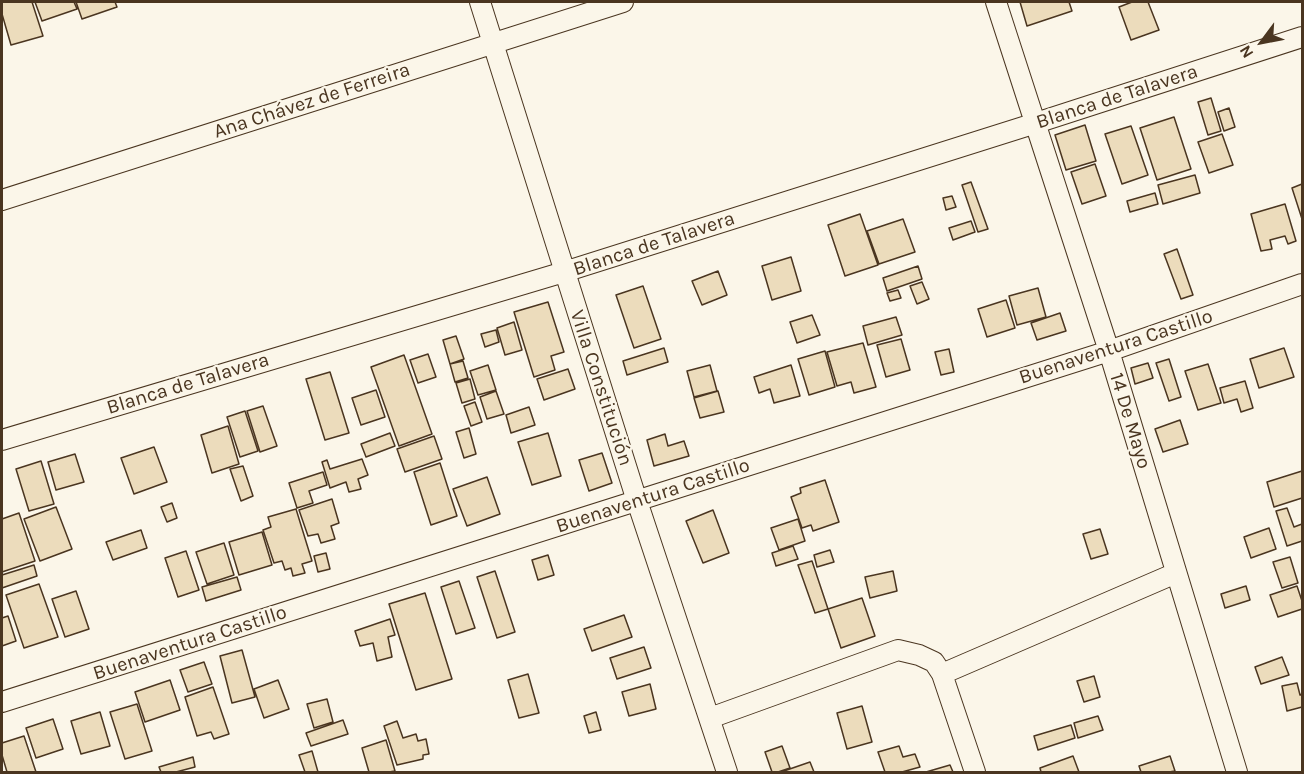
<!DOCTYPE html>
<html>
<head>
<meta charset="utf-8">
<style>
	body { margin:0 }
	#map { position:relative; width:1304px; height:774px; overflow:hidden; background:#fbf6e9; font-family:Karla,sans-serif }
	canvas { display:block }
	.frame { position:absolute; inset:0; border:3px solid #4a3520; pointer-events:none }
	.north { position:absolute; left:1232px; top:12px; width:60px; height:60px; -webkit-text-stroke:4px #fbf6e9; paint-order:stroke; rotate:238deg; font-size:16px; font-weight:700; line-height:24px; text-align:center; color:#4a3520 }
	.north::after { content:''; display:block; margin:auto; width:21px; height:27px; background:#4a3520; clip-path:polygon(50% 0,100% 100%,50% 72%,0 100%) }
</style>
</head>
<body>
<div id="map">
<canvas width="1304" height="774"></canvas>
<div class="frame"></div>
<div class="north">N</div>
</div>
<script>
const c = document.querySelector('canvas').getContext('2d');
c.lineJoin = 'round';
function fill(path, color) {
  c.fillStyle = color;
  c.fill(path, 'evenodd');
}
function trace(path, color, width, dash) {
  c.strokeStyle = color;
  c.lineWidth = width;
  c.lineCap = dash ? 'butt' : 'round';
  c.setLineDash(dash || []);
  c.stroke(path);
}
function drawText(font, color, halo, rows, align = 'center') {
  c.font = font + ' Karla,sans-serif';
  c.lineWidth = 4.5;
  c.setLineDash([]);
  c.textBaseline = 'middle';
  c.strokeStyle = halo;
  c.fillStyle = color;
  for (const [text, x, y, turn = 0] of rows) {
    c.save();
    c.translate(x, y);
    c.rotate((+turn || 0) * Math.PI / 180);
    c.textAlign = isNaN(turn) ? turn : align;
    if (halo) c.strokeText(text, 0, 0);
    c.fillText(text, 0, 0);
    c.restore();
  }
}
const building = new Path2D(`
	M2,2h30l11,34 -32,9 -9,-31z
	M35,2h39l3,7 -35,12z
	M76,2h39l2,5 -35,12z
	M1020,2h49l3,9 -45,15z
	M1132,2h16l11,28 -28,10 -12,-33z
	M1211,98l10,33 -13,4 -10,-33z
	M1229,108l6,19 -11,4 -6,-19z
	M1174,117l17,52 -34,11 -17,-52z
	M1085,125l11,36 -30,9 -11,-35z
	M1131,126l17,49 -26,9 -17,-50z
	M1222,134l11,31 -24,8 -11,-31z
	M1095,164l11,32 -24,8 -11,-32z
	M1195,175l5,18 -37,11 -5,-19z
	M971,182l17,47 -10,3 -16,-47z
	M1302,184v35l-10,-31z
	M1155,193l3,11 -28,8 -3,-11z
	M952,196l4,11 -10,3 -3,-12z
	M1285,204l11,37 -8,3 -3,-8 -15,4 2,9 -11,2 -10,-37z
	M860,214l18,51 -33,11 -17,-51z
	M903,219l12,33 -36,12 -12,-33z
	M971,221l4,11 -22,8 -4,-12z
	M1177,249l16,46 -12,4 -17,-45z
	M791,257l10,34 -29,9 -10,-34z
	M918,266l4,13 -35,12 -4,-13z
	M718,271l9,24 -25,10 -10,-24z
	M922,282l7,17 -12,5 -7,-18z
	M643,286l18,53 -27,9 -18,-53z
	M1038,288l8,29 -29,8 -8,-29z
	M898,290l3,8 -11,3 -3,-8z
	M1006,300l9,28 -28,9 -9,-28z
	M548,302l16,50 -13,4 4,14 -21,7 -20,-65z
	M1060,313l6,18 -29,9 -6,-17z
	M812,315l8,20 -23,8 -7,-21z
	M896,317l6,18 -34,10 -5,-19z
	M514,322l8,28 -17,5 -8,-27z
	M496,330l3,12 -14,5 -4,-13z
	M456,336l8,23 -14,5 -7,-24z
	M901,339l9,31 -24,7 -9,-32z
	M863,343l13,44 -22,6 -3,-11 -14,4 -10,-34z
	M664,348l4,14 -41,13 -4,-14z
	M1284,348l10,29 -35,11 -9,-29z
	M949,349l5,23 -13,3 -6,-23z
	M825,351l10,36 -26,8 -11,-36z
	M428,354l8,23 -18,6 -8,-23z
	M404,355l28,79 -33,12 -28,-79z
	M1169,359l12,38 -12,4 -13,-38z
	M463,361l5,17 -13,4 -5,-18z
	M1148,363l5,15 -18,6 -4,-16z
	M1208,364l13,39 -23,7 -13,-39z
	M488,365l8,25 -18,5 -8,-24z
	M710,365l7,26 -23,6 -7,-26z
	M791,365l9,31 -26,7 -4,-14 -11,4 -5,-16z
	M568,369l7,20 -31,11 -7,-21z
	M330,372l19,61 -24,7 -19,-61z
	M470,379l5,20 -13,4 -6,-20z
	M1245,381l8,27 -12,4 -4,-13 -13,4 -4,-15z
	M376,390l9,27 -24,8 -9,-27z
	M496,391l8,23 -17,5 -7,-22z
	M718,391l6,21 -24,6 -6,-20z
	M475,402l7,20 -11,4 -7,-20z
	M263,406l14,40 -17,6 -13,-41z
	M529,407l6,18 -24,8 -5,-18z
	M245,411l13,40 -18,6 -13,-40z
	M1180,420l8,24 -25,8 -8,-23z
	M228,426l11,38 -27,9 -11,-38z
	M469,428l7,26 -12,4 -8,-26z
	M390,433l5,13 -29,11 -5,-13z
	M548,433l13,43 -29,9 -14,-43z
	M665,434l3,12 16,-5 5,15 -35,10 -7,-26z
	M434,436l8,23 -37,13 -8,-23z
	M154,447l13,35 -33,12 -13,-36z
	M602,453l10,30 -23,8 -10,-31z
	M75,454l9,28 -28,8 -8,-28z
	M362,459l6,16 -10,4 3,10 -12,3 -3,-10 -16,6 -8,-26 5,-2 3,9z
	M41,461l13,43 -25,7 -13,-42z
	M440,463l17,53 -26,9 -17,-53z
	M243,466l10,30 -12,5 -11,-32z
	M1302,471v27l-28,9 -7,-25z
	M323,472l4,13 -18,6 4,12 -16,5 -8,-25z
	M487,477l13,37 -33,12 -14,-37z
	M825,480l14,42 -26,9 -2,-6 -9,3 -11,-31 10,-4 -1,-5z
	M332,499l7,24 -8,3 4,13 -14,4 -3,-9 -10,2 -9,-26z
	M172,503l5,15 -10,4 -6,-15z
	M56,507l16,42 -32,12 -16,-42z
	M1287,508l7,19 8,-3v17l-15,5 -11,-35z
	M296,509l16,52 -10,3 3,9 -12,3 -2,-8 -6,2 -3,-9 -8,2 -11,-33 8,-3 -3,-10z
	M713,510l16,43 -26,10 -17,-42z
	M19,513l16,48 -33,11v-53z
	M798,519l7,22 -26,9 -8,-22z
	M1269,528l7,21 -25,9 -7,-21z
	M1100,529l8,25 -17,5 -8,-25z
	M141,530l6,18 -34,12 -7,-18z
	M262,532l10,33 -33,10 -10,-33z
	M224,543l10,32 -27,9 -11,-32z
	M793,546l5,13 -22,7 -4,-13z
	M830,550l4,12 -17,5 -3,-12z
	M186,551l13,39 -21,7 -13,-39z
	M326,553l4,16 -12,3 -4,-16z
	M548,555l6,20 -16,5 -6,-20z
	M1290,557l8,26 -16,5 -9,-26z
	M812,561l16,48 -13,4 -17,-48z
	M34,565l3,11 -35,12v-13z
	M495,571l20,61 -18,6 -20,-61z
	M893,571l4,20 -27,7 -5,-21z
	M237,577l4,13 -35,11 -4,-14z
	M459,581l16,47 -19,6 -15,-47z
	M39,584l19,53 -34,11 -18,-53z
	M1246,586l4,14 -25,8 -4,-14z
	M1297,586l5,15v8l-24,8 -8,-22z
	M76,591l13,38 -24,8 -13,-38z
	M425,593l27,86 -36,11 -27,-86z
	M862,598l13,38 -34,12 -13,-39z
	M624,615l8,22 -40,14 -8,-22z
	M8,616l8,25 -14,5v-28z
	M390,619l5,16 -7,2 4,20 -15,4 -4,-18 -13,3 -5,-15z
	M644,647l7,21 -34,11 -7,-21z
	M242,650l13,47 -23,6 -12,-47z
	M1282,657l7,18 -28,9 -6,-17z
	M204,662l8,22 -24,8 -8,-22z
	M528,674l11,39 -20,5 -11,-38z
	M1094,676l6,21 -16,5 -7,-21z
	M170,680l10,30 -35,12 -10,-30z
	M278,680l11,29 -25,9 -10,-29z
	M1297,683l3,12 2,-1v13l-15,4 -5,-25z
	M650,684l6,25 -27,7 -7,-24z
	M213,687l16,47 -15,5 -3,-7 -14,4 -12,-39z
	M327,699l6,23 -19,6 -7,-24z
	M137,704l15,47 -27,8 -15,-47z
	M862,706l10,36 -25,7 -10,-36z
	M100,712l10,34 -29,8 -10,-33z
	M596,712l5,18 -12,3 -5,-17z
	M1098,716l5,14 -25,8 -4,-15z
	M53,719l10,30 -27,9 -10,-30z
	M343,720l5,14 -37,12 -5,-13z
	M397,721l6,17 13,-4 2,7 8,-2 3,15 -6,1v4l-26,6 -13,-39z
	M1071,725l4,13 -37,12 -4,-14z
	M24,736l12,36h-29l-5,-17v-12z
	M386,740l9,31 -6,1h-20l-7,-24z
	M782,746l8,22 -12,4h-6l-7,-20z
	M899,746l4,11 12,-3 5,13 -18,5h-17l-7,-20z
	M312,751l6,21h-13l-6,-17z
	M1073,756l6,16h-38l-1,-4z
	M1170,756l5,15 -6,1h-28l-2,-6z
	M193,757l2,10 -19,5h-15l-2,-5z
	M810,762l4,10h-33z
	M950,765l3,7h-27z`);
fill(building, '#ecdcbc');
trace(building, '#4a3520', 1.5);
const minor = new Path2D(`
	M480,2l157,499 90,271
	M996,2l113,349 128,421
	M2,200l621,-198
	M2,440l562,-168 472,-149 266,-86
	M942,674l33,98
	M2,702l1107,-351 193,-67
	M710,718l188,-68 21,5 15,7 8,12 234,-101`);
trace(minor, '#4a3520', 22);
trace(minor, '#fbf6e9', 20);
drawText('20px', '#4a3520', '#fbf6e9', [
	["Blanca de Talavera",1117,97,-18],
	["Ana Chávez de Ferreira",312,101,-18],
	["Blanca de Talavera",654,244,-18],
	["Buenaventura Castillo",1116,347,-18],
	["Blanca de Talavera",188,384,-17],
	["Villa Constitución",601,388,72],
	["14 De Mayo",1130,421,73],
	["Buenaventura Castillo",653,496,-18],
	["Buenaventura Castillo",190,643,-18]
]);
</script>
</body>
</html>
